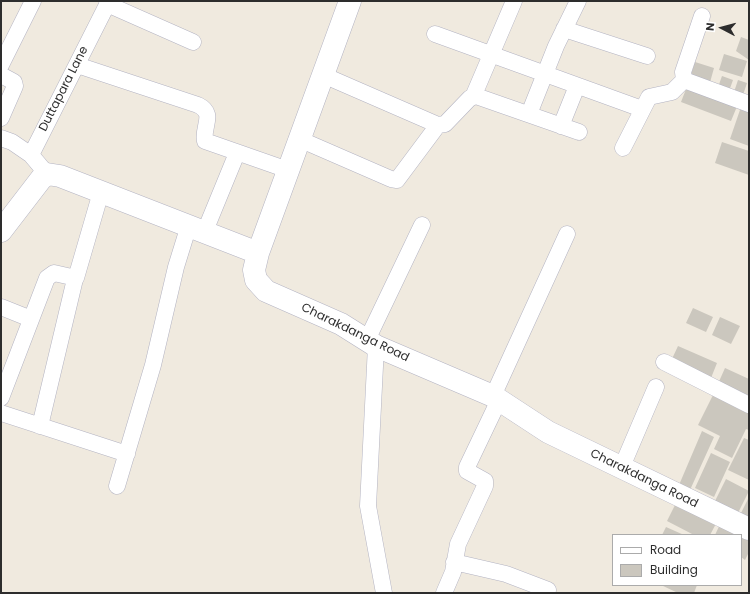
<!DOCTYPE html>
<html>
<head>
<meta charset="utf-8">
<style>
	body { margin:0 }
	#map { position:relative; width:750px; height:594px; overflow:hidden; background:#f0eadf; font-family:Poppins,sans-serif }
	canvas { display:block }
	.frame { position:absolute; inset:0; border:2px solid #2d2d2d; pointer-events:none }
	.legend { position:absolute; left:612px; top:534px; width:130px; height:52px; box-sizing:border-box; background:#fff; border:1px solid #ababab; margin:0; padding:5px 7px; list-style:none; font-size:12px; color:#2d2d2d }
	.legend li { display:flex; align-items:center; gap:8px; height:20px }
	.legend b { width:20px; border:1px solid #ababab }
	.north { position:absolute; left:702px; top:8px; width:40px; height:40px; -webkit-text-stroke:3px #fff; paint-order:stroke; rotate:276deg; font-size:11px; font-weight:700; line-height:16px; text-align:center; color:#2d2d2d }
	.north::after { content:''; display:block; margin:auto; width:14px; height:18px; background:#2d2d2d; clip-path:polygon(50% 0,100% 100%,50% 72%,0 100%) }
</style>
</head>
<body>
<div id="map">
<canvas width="750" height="594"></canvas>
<div class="frame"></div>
<ul class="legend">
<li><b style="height:5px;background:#fff"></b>Road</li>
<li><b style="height:11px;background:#cbc7be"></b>Building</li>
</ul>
<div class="north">N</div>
</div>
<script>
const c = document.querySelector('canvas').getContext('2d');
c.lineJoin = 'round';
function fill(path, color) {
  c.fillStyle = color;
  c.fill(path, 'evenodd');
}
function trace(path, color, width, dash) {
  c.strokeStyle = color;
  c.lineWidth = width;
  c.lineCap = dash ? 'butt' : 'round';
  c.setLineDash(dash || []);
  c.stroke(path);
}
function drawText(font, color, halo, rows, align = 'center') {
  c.font = font + ' Poppins,sans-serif';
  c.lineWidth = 3;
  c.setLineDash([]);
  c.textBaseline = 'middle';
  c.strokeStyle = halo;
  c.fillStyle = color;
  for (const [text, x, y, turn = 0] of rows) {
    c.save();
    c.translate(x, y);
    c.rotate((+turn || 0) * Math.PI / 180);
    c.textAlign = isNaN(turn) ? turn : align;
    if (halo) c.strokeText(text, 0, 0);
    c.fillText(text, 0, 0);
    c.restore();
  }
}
fill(new Path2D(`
	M741,37l8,3v20l-13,-9z
	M724,54l23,7 -5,16 -23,-7z
	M695,62l19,6 -5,18 -20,-6z
	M722,76l11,4 -5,14 -11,-4z
	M738,80l9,3 -5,15 -9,-3z
	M688,84l50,20 -7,17 -50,-19z
	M741,107l8,3v36l-19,-7z
	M722,142l27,9v24l-34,-12z
	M693,308l20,9 -7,15 -20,-9z
	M720,317l20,9 -9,18 -19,-9z
	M678,346l39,17 -6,15 -40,-17z
	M725,368l24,11v22l-32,-15z
	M715,391l34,16v23l-3,-1 -14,29 -18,-9 6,-13 -22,-11z
	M702,431l12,6 -24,53 -11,-5z
	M744,438l5,2v40l-21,-10z
	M711,453l19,9 -16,35 -19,-9z
	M726,479l23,12 -11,22 -23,-12z
	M749,497v20l-8,-4z
	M678,499l40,21 -8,15h-16l-27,-14z
	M722,520l27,13v19l-4,8 -4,-3v-22h-26z
	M666,527l18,8h-22z
	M661,585h36l-3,8h-16z`), '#cbc7be');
const street = new Path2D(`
	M107,4l86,38
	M702,16l-19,56 1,8 65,24
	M564,29l83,27
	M435,34l207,75
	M1,65l32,-64
	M77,65l121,40c18,9 4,21 7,36l83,29
	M1,75l13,7 1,4 -14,32
	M323,75l115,50 7,-1 25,-26 6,-2 103,36
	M473,97l41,-96
	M529,114l27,-68 22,-45
	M561,126l16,-40
	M1,138l11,4 19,13
	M299,139l92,40 6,1 41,-55
	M623,148l26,-51 23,-5 12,-12
	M47,174l-16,-19 78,-154
	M205,231l32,-78
	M1,307l30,12
	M367,340l55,-115
	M376,346l-8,160 16,87
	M664,362l85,43
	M493,396l74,-162
	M1,398l46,-120 7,-5 22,5 25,-86
	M1,413l126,41
	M40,426l35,-147
	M621,469l35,-82
	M117,486l36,-121 23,-98 13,-42
	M454,562l52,12 42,16
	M444,593l9,-21 5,-28 27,-58v-5l-18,-10v-4l32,-67`);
const secondary = new Path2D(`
	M1,231l40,-52 6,-5 13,2 198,77 -4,17 2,10 10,11 75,33 35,22 117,50 55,36 201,97
	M258,253l92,-252`);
trace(street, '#b3b3c2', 17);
trace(secondary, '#b3b3c2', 23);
trace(street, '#fff', 16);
trace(secondary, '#fff', 22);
drawText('12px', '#2d2d2d', '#fff', [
	["Duttapara Lane",64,89,-63],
	["Charakdanga Road",355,333,26],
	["Charakdanga Road",644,479,26]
]);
</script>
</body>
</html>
